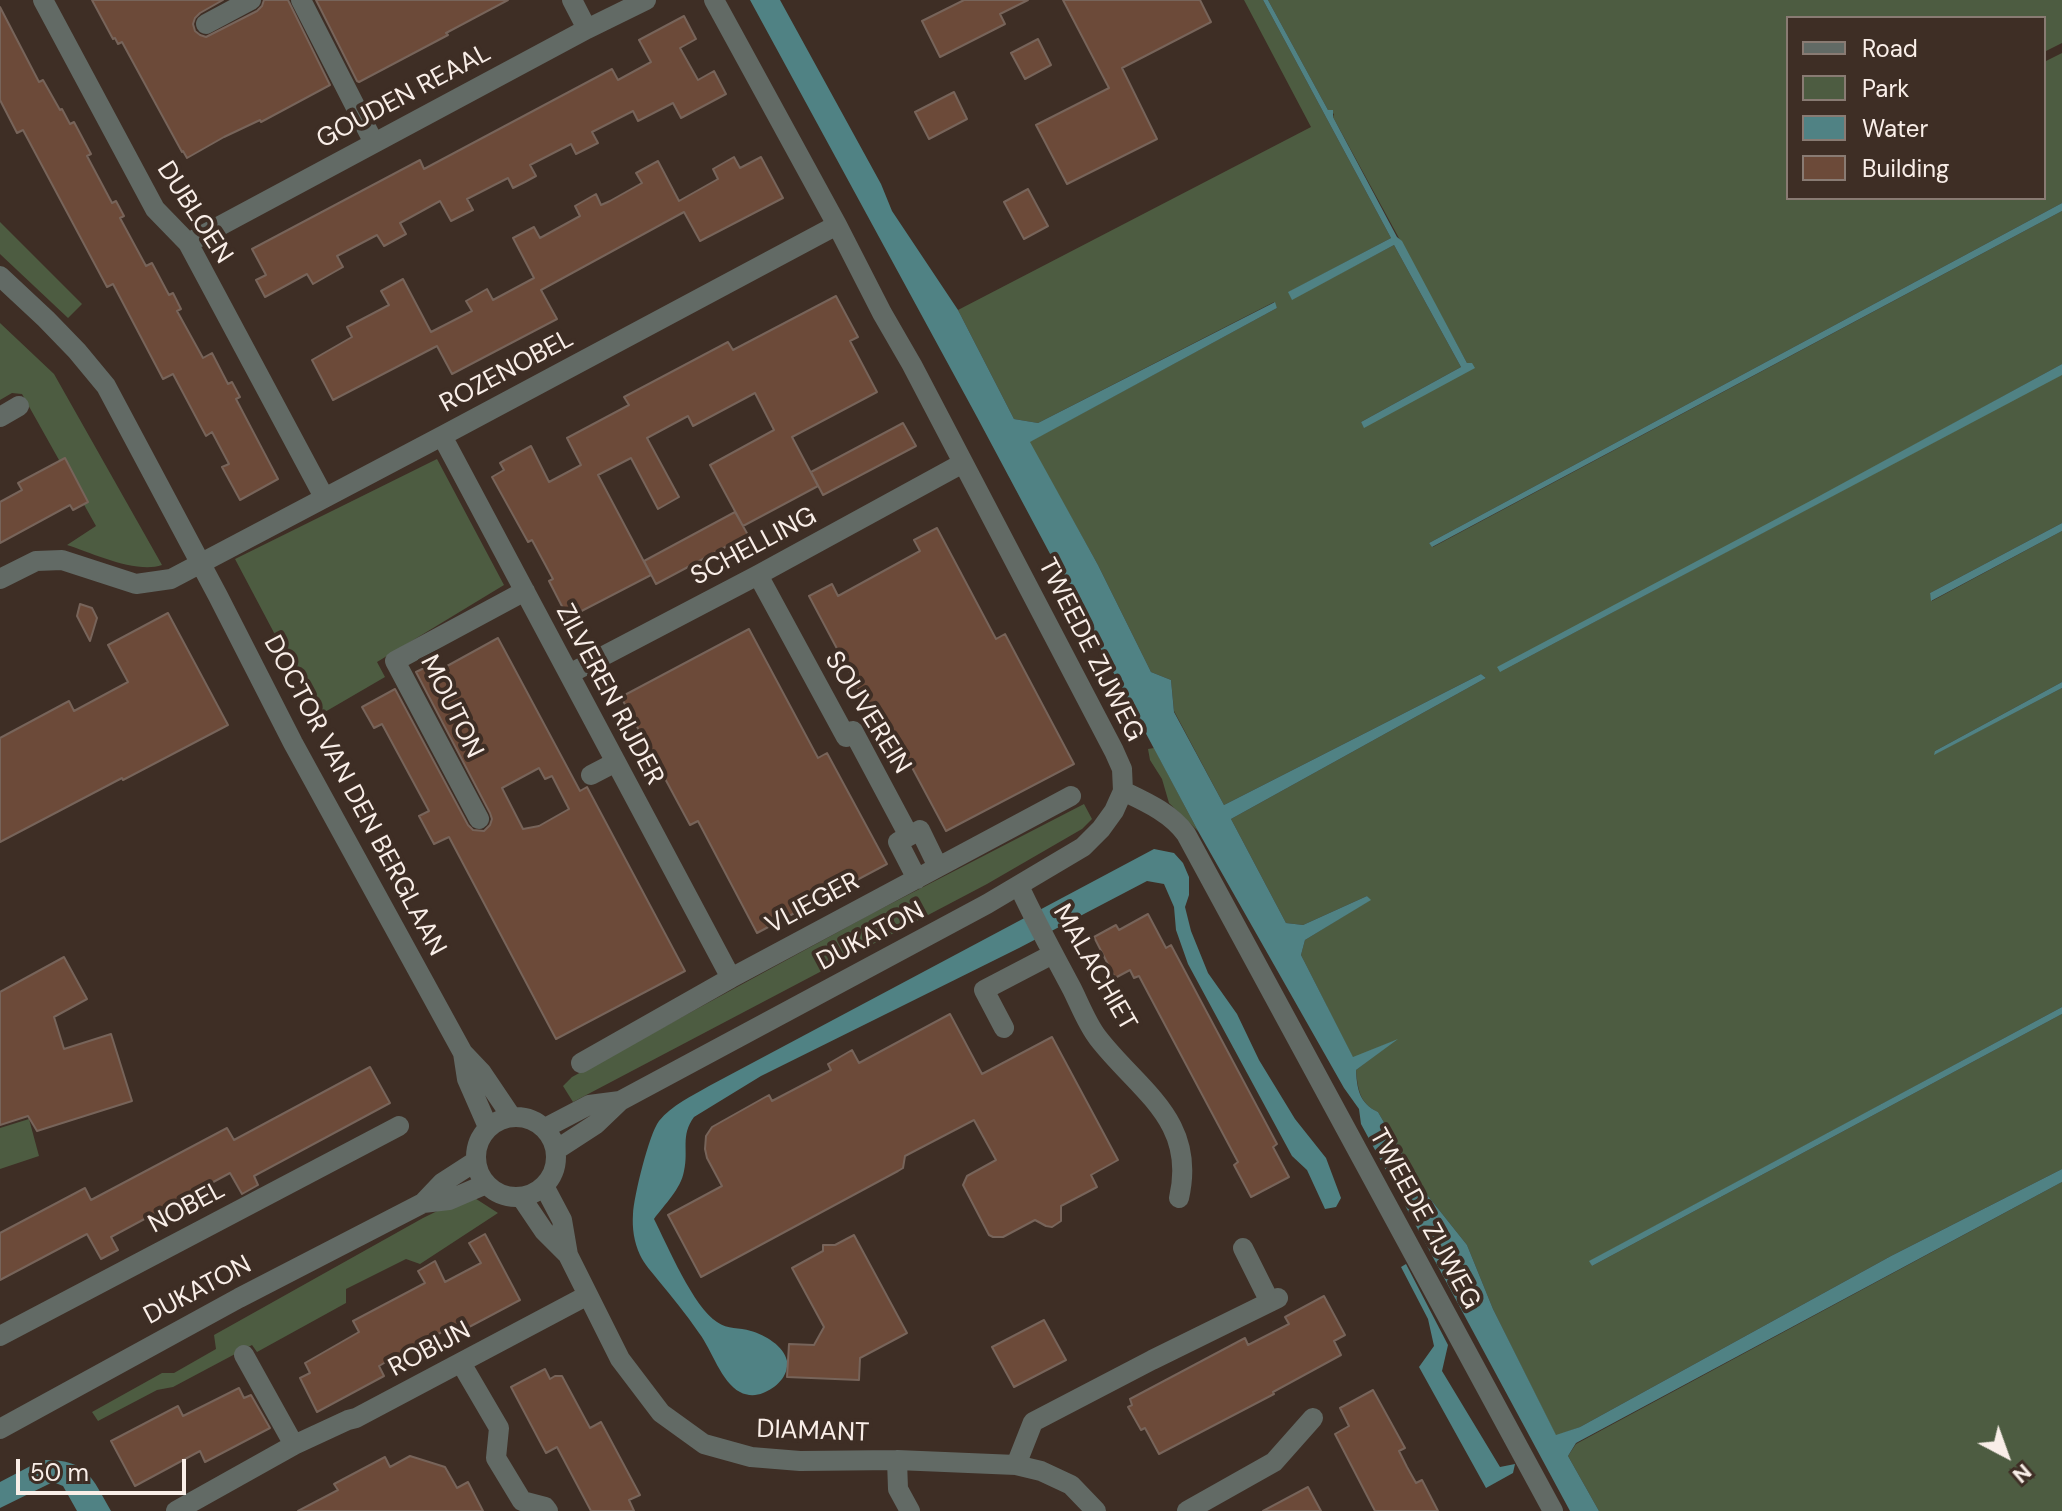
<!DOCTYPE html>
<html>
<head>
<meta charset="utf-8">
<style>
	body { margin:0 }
	#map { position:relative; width:2062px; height:1511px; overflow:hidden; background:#3e2e25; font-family:"DM Sans",sans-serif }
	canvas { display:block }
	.legend { position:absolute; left:1786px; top:16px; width:260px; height:184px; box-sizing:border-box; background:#3e2e25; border:2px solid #897b73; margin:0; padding:10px 14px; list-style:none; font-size:24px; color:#f9eee8 }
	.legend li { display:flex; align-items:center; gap:16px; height:40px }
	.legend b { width:40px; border:2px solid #897b73 }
	.north { position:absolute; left:1966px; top:1415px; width:80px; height:80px; -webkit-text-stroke:6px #3e2e25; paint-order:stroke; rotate:139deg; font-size:22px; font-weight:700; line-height:32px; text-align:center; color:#f9eee8 }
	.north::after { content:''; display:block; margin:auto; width:28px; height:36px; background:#f9eee8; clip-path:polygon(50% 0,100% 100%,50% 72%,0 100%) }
	.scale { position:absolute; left:16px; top:1459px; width:170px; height:36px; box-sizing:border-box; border:4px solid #f9eee8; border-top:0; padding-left:10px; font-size:24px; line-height:28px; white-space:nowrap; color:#f9eee8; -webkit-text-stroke:6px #3e2e25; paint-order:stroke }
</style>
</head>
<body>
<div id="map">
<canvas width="2062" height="1511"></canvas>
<ul class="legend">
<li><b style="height:10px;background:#626a65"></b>Road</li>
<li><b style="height:22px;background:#4d5c41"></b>Park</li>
<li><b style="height:22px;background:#508284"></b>Water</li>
<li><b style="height:22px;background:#6c4a39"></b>Building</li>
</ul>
<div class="north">N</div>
<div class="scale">50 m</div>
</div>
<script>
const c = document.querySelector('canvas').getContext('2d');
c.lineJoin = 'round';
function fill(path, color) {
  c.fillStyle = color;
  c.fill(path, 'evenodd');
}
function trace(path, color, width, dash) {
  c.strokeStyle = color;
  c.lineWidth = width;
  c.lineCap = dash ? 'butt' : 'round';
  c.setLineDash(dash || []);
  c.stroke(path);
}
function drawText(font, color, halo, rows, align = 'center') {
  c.font = font + ' "DM Sans",sans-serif';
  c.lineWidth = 8;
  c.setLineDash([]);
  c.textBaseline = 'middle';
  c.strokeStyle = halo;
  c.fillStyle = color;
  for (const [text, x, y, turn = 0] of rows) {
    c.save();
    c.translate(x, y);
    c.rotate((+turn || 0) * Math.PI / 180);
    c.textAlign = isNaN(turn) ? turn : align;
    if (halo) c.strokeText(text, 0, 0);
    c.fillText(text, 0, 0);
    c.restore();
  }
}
fill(new Path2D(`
	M1244,0h19l128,238 -102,54 3,7 102,-54 67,122 -100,55 3,5 108,-64h-5l-134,-246 1,-3 -6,-4 -60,-110h794v43l-18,9v-34h-256v180h256v-136l18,-9v150l-633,340 4,4 629,-336v153l-562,308 562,-298v149l-132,70 2,8 130,-70v151l-127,69v3l127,-66v319l-472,254 2,5 470,-252v155l-171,87 -311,171 -24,9 -63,-127 -26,-64 -43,-54 -46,-79c-19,-9 -20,-23 -22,-42l38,-29 -41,17 -52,-103 4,-15 65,-40 -3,-4 -64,29 -17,-2 -55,-104 255,-141 -5,-4 -257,131 -50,-94 -3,-31 -20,-8 -53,-107 -69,-123 248,-134 -3,-6 -236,121 -24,-4 -56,-109 353,-183z
	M0,222l82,82 -14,14 -68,-64z
	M0,323l54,51 108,191c-26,9 -70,-12 -95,-20l29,-19 -74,-132 -10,-1 -12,7z
	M437,459l67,126 -127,77 8,15 -67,39 -83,-157z
	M1154,748l44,83 -29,-28 -7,-24 -12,-19 -2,-11z
	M1084,804l8,15 -10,10 -95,55 -414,218 -10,-16 9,-9 299,-163z
	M29,1119l10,37 -39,13v-41z
	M2062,1182v329h-463l-31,-55 8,-12z
	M470,1195l28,18 -78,51 -14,-5 -60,30v14l-89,49 -5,-7 -79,42 -16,3 -59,31 -6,-9 70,-39h12l42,-24 -2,-14 209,-117z`), '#4d5c41');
fill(new Path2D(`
	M750,0h30l101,184 11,27 66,99 56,109 24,4 237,-121 2,6 -247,134 68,123 53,107 20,8 3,32 50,93 257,-131 5,4 -255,141 55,104 17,2 64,-29 4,4 -66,40 -4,15 52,102 45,-18 -42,31c1,19 3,33 22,42l46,79 43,54 26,64 63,126 24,-8 311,-171 171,-87v13l-486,261 -8,13 31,55h-29l-209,-387 -2,-15 -15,-21 -146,-257 -221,-414z
	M1263,0h5l60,110h5v7l64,120 5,4 65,122h5l3,5 -111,60 -3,-6 100,-55 -67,-122 -102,55 -4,-8 103,-54z
	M2062,203v8l-630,336 -3,-4z
	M2062,364v11l-562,297 -3,-5 315,-167z
	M2062,523v8l-131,70 -1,-8z
	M2062,682v6l-128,67 1,-4z
	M1154,849l20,4 9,10 6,14v18l-4,12 6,24 17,42 29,41 22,46 36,59 31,39 15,40 -5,9 -11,2 -18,-39 -15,-14 -104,-192 -12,-34 -2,-23 -10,-23 -17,-3 -128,67 -258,128 -67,41c-14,19 -5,33 -10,54 -3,18 -20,34 -30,48 13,26 40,89 63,103 11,8 22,5 34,9 14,4 33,15 36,30 2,15 -11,27 -24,32 -7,3 -16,3 -23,-1 -19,-10 -28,-42 -41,-59 -13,-19 -27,-36 -41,-53 -6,-8 -14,-16 -18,-25 -6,-13 -8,-27 -7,-41 1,-18 16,-80 26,-93 13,-16 33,-25 50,-35z
	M2062,1007v7l-470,252 -3,-5z
	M1406,1264l42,81 -6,26 58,96 15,-3 -2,9 -27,15 -67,-121 15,-21 -6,-27 -27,-52z
	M42,1460c45,-1 49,16 69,51h-34l-14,-25 -10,-4 -53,26v-26z`), '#508284');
const building = new Path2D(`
	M92,0h131l-23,13 -5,5 -2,6 2,7 5,4 6,2 51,-26 5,-5 2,-6h24l42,85 -69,37 -1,-2 -36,17 -37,21 -4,-7 -1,1 -60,-110 -4,2 -3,-6 -2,1z
	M316,0h192l-62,33 2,2 -89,47 -2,-1z
	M964,0h64l-28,14 5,10 -65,33 -18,-36z
	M1063,0h137l11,22 -89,46 35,71 -90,45 -31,-59 73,-37z
	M0,7l39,75 4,-2 17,30 2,-1 8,15 4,-2 17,32 -4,2 25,47 4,-2 8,15 -4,2 26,48 6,-3 17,32 4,-2 8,16 -4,2 26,47 9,-5 16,31 4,-2 8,15 -4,2 42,80 -38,21 -18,-33 7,-3 -17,-32 -6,4 -33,-62 -10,5 -50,-95 -6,3 -84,-157 -6,3 -17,-33z
	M684,16l12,23 -16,9 18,32 16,-9 12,23 -45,24 -8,-15 -35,18 -5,-10 -41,21 6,11 -22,11 -5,-10 -41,21 6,11 -11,6 -12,6 -5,-10 -41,21 6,11 -22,11 -11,-20 -40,22 6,11 -22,12 -7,-11 -40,21 6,11 -30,17 -6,-10 -42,23 -9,-17 10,-5 -14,-26 168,-89 4,9 188,-100 6,11 33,-18 -12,-22z
	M1038,39l13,26 -26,14 -14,-26z
	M954,92l13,27 -38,20 -14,-27z
	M734,157l6,11 21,-11 22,41 -83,43 -16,-29 -143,78 16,29 -105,55 -15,-28 -104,54 -21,-40 40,-23 -5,-10 42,-22 -8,-14 22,-12 28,53 41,-21 -6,-10 21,-12 6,11 41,-22 -21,-40 21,-11 6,11 40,-22 -5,-10 21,-12 5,11 9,-4 32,-18 -6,-10 22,-12 21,40 39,-22 -5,-10z
	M1028,189l20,37 -24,13 -20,-37z
	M836,296l22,41 -8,4 27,51 -85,45 26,49 -75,40 -33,-61 64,-35 -19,-37 -62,33 -5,-10 -41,22 32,59 -21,12 -27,-51 -33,17 53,100 -83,43 -19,-37 4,-2 -21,-39 -4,2 -36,-65 12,-7 -4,-7 31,-17 18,36 32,-17 -14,-27 62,-33 -5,-8 104,-55 5,8z
	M903,423l13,23 -93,49 -12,-23z
	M65,458l23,44 -15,8 -3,-5 -70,38v-41l22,-12 -4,-7z
	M735,512l13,23 -92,49 -12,-23z
	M937,528l59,111 9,-5 69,130 -128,67 -69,-129 -9,5 -59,-111 23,-12 6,12 82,-45 -6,-11z
	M80,604l12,4 5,10 -7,23 -13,-25z
	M168,613l60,112 -105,55 -1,-2 -122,64v-104l69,-37 5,10 54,-29 -20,-37z
	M749,629l69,129 9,-5 60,111 -130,69 -59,-112 -8,4 -69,-128z
	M498,638l82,153 7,-4 98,184 -129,68 -107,-202 -15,7 -15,-28 10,-5 -47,-87 -8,4 -12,-21 33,-18 73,136 5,5 11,1 6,-6 2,-6 -2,-6 -74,-141 18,-9 4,8zM539,768l6,11 7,-3 17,33 -30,17 -16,3 -21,-41z
	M1148,914l18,34 5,-3 106,199 -4,3 16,30 -38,20 -17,-32 4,-3 -99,-186 -5,2 -4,-8 -15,8 -21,-41 22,-12 3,5z
	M64,957l23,42 -33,18 10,32 47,-15 21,67 -95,30 -9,-15 -28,9v-133z
	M950,1014l32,60 70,-37 66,123 -27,15 6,12 -36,19v15l-9,6 -6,-1 -11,-6 -32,17h-10l-4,-2 -26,-50 4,-9 29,-16 -22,-40 -69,36 -2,12 -5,3 -197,106 -33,-62 54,-29 -15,-28 -2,-9 1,-13 6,-9 57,-32 3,6 59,-31 -3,-6 24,-14 7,13z
	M370,1067l20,36 -136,73 4,9 -16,9 -12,-21 -119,64 7,13 -17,9 -14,-25 -87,46v-47l85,-45 6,12 136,-72 7,12z
	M485,1234l35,66 -66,35 -4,-7 -40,20 -31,18 5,10 -67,36 -17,-34 10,-5 -5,-10 54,-31 -6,-11 72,-38 -7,-12 17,-10 10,21 36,-19 -12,-20z
	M854,1235l53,98 -47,25 -1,22 -72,-3 2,-33 25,1 10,-18 -32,-59 31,-17v-6h12z
	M1324,1296l21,39 -11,6 7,14 -68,37 1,2 -115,60 -14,-26 -4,2 -13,-23 4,-2 -2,-6 115,-61 3,7 41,-21 -4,-7z
	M1044,1320l22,40 -52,27 -22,-40z
	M545,1369l5,10 5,-3h7l28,52 11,-6 39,73 -11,5 5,11h-43l-34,-64 -11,6 -35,-66z
	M239,1388l5,10 7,-3 19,33 -65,34 -5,-11 -65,35 -24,-45 67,-35 5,10z
	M1373,1390l32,58 -6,3 8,16 9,16 6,-3 16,31h-63l-40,-77 14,-8 -9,-18z
	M410,1456l35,11 12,21 11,-6 15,29h-185l40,-21 -4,-6 51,-27 5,10z
	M1308,1487l13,24h-58z`);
fill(building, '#6c4a39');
trace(building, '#77645a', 2);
trace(new Path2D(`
	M43,0l112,209 33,34 136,254
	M301,0l73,143
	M572,0l15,29
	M206,24l45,-24
	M188,243l399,-214 59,-29
	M0,276l46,43 31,32 29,35 112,210 75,147 170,310 19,20 29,43
	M0,417l19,-11
	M442,436l289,542
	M758,575l88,162 7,-6 56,105
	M0,579l36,-18 26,-1 74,24 35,-5 271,-143 395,-211
	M569,674l189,-99 205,-112
	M591,775l25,-13
	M1123,791c23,11 48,22 63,43l367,677
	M479,819l-84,-158 130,-70
	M917,879l-19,-37 22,-12 18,37
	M1019,886c16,35 35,69 53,103 8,16 15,35 26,49 41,53 99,82 81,160
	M1004,1028l-20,-38 69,-36
	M463,1053l4,26 21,48
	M581,1063l150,-85 340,-182
	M476 1157a40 40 0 1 1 80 0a40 40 0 1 1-80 0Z
	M545,1128l44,-23 31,-4
	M556,1150l40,-26 24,-23 367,-197 96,-57 18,-18 13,-18 9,-20 -1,-22 -8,-18 -202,-386 -30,-52 -45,-88 -123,-225
	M544,1186l18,34 6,35 52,104 41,54 43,31 47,13 49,4 97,-1 119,5
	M521,1197l23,34 24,24
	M423,1203l26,-3 37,-16
	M1243,1248l27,54
	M0,1336l399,-210
	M244,1355l50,90
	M461,1363l38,65 -3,30 26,43 23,6 3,4
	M0,1429l239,-131 184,-95 19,-20 34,-22
	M897,1460l1,29 12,22
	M176,1511l118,-66 54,-25 8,-2 232,-123
	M1096,1511l-25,-26 -30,-14 -25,-6 17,-43 119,-62 126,-62
	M1187,1511l87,-49 39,-44`), '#626a65', 20);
drawText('26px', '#f9eee8', '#3e2e25', [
	["GOUDEN REAAL",404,97,-28],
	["DUBLOEN",194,213,57],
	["ROZENOBEL",507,372,-28],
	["SCHELLING",754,547,-28],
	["TWEEDE ZIJWEG",1090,650,63],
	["ZILVEREN RIJDER",609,695,62],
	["MOUTON",451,707,64],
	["SOUVEREIN",867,713,58],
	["DOCTOR VAN DEN BERGLAAN",354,796,62],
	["VLIEGER",813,904,-28],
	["DUKATON",871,937,-28],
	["MALACHIET",1094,968,60],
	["NOBEL",187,1208,-28],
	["TWEEDE ZIJWEG",1424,1219,61],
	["DUKATON",198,1291,-28],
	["ROBIJN",430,1350,-28],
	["DIAMANT",813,1432,2]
]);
</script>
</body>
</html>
